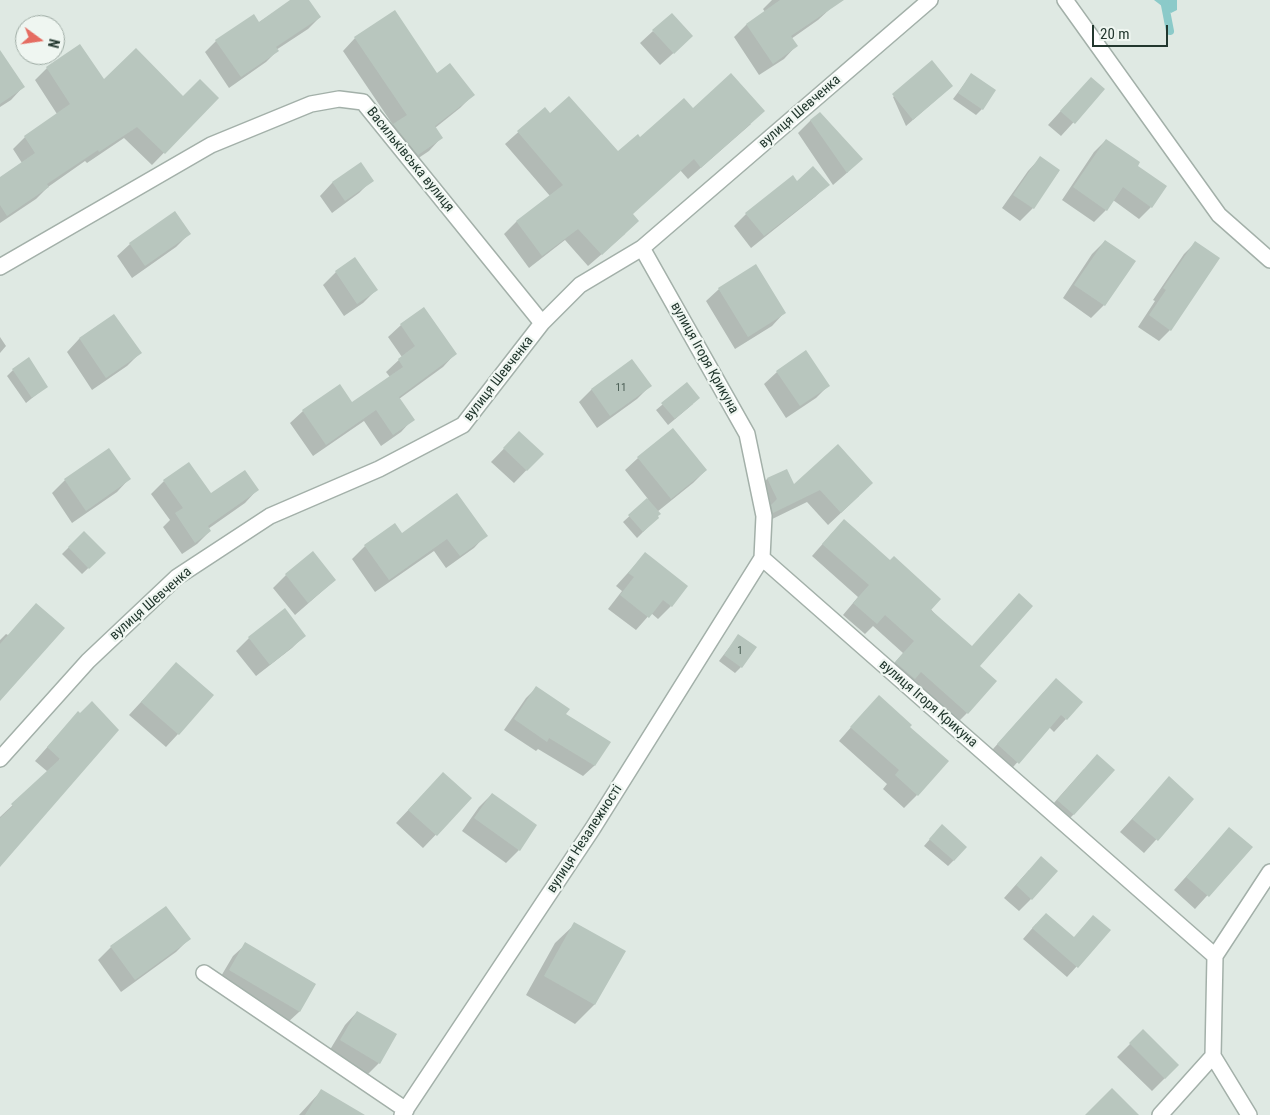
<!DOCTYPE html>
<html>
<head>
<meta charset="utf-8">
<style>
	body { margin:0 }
	#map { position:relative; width:1270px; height:1115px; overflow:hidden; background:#dfe9e3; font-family:"Roboto Condensed",sans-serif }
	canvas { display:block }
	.north { position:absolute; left:15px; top:15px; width:50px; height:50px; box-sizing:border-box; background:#eff6f1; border:1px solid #9daaa3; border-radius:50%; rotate:104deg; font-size:14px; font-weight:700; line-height:20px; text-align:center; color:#22372e }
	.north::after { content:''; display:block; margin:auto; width:18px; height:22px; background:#e56c61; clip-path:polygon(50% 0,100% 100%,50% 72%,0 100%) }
	.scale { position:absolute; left:1092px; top:25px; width:76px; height:22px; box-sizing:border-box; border:2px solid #22372e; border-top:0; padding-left:6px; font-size:15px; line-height:18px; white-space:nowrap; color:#22372e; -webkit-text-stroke:4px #eff6f1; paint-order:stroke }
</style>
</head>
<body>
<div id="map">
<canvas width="1270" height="1115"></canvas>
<div class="north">N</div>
<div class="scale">20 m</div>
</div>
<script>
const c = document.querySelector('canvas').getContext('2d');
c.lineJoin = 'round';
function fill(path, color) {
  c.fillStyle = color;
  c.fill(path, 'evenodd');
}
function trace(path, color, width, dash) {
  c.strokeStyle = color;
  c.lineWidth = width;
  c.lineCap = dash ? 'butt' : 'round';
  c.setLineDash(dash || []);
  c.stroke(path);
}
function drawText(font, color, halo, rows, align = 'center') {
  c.font = font + ' "Roboto Condensed",sans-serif';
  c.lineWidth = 4.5;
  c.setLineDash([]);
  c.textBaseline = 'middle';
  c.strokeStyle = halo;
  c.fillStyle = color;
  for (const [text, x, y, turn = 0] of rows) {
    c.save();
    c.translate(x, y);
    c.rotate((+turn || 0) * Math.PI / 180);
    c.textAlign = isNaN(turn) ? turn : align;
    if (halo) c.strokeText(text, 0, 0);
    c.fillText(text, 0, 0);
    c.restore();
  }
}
fill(new Path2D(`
	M1154,0h23v10l-6,3z`), '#8bcac9');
fill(new Path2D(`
	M292,0h16l12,17 -12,12 -32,21 1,1 -11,11 -37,26 -24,-36 11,-11 42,-18z
	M772,0h54l5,8 -13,12 -27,19 5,7 -12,13 -25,16 -25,-38 12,-12 19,-13 -2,-3z
	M653,31l25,18 -18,16 -20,-22z
	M355,38l82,36 36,21 -13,13 -25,20 6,10 -12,13 -24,16 -24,-30 12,-12 -50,-74z
	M80,46l24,35 79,17h34l-65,67 -28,-27 -37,25 -2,-2 -37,26 -12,12 -36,24v-45l22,-15 -9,-14 12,-12 32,-23 -22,-34 12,-12z
	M0,67l23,20 -12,13 -11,7z
	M971,75l11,34 -6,6 -23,-16z
	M1091,78l12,12 -42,46 -13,-11z
	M906,84l46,2 -46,40 -13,-29z
	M544,109l6,6 68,38 75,-44 58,15 -63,55 -8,-9 -49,44 -6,20 -37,32 -23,-26 -36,28 -25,-34 12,-12 34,-26 -45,-52z
	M811,120l37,52 -15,13 -35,-52z
	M1106,140l30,26 15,41 -12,12 -26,-19 -7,10 -12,12 -32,-22 32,-48z
	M1040,158l19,13 -26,37 -13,13 -18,-13 26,-37z
	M360,164l12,16 -13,13 -27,20 -12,-17 12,-13z
	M797,183l31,1 -13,13 -64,51 -17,-22 12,-12z
	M189,234l-13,13 -44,31 -15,-22 13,-12z
	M1105,241l-1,64 -13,13 -28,-20 29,-44z
	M1195,243l-25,87 -11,11 -21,-14 17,-26 -2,-1 31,-46z
	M355,259l21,31 -13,13 -19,13 -21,-31 13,-13z
	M719,289l65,24 -12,13 -37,23 -29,-48z
	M424,309l31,45 -12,13 -44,32 14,20 -12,13 -20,14 -17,-25 -51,35 -23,-33 13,-12 36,-25 13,18 38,-27 -4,-5 16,-15 -14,-20 13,-12z
	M114,315l26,38 -13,13 -35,24 -25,-38 12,-13z
	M0,337l6,9 -6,7z
	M632,360l18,26 -13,13 -40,29 -18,-26 12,-12z
	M13,370l34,16 -21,17 -19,-27z
	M777,372l52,13 -13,13 -30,20 -22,-34z
	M687,384l6,20 -25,21 -12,-15z
	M519,433l23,21 -28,29 -23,-21z
	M109,449l20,30 -12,13 -45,31 -20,-30 13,-13z
	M638,458l68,12 -13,13 -36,29 -6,12 -14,14 -14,-16 25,-23 -23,-29z
	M786,470l8,16 65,10 -31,29 -21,-23 -47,23 -5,-33 12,-13z
	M164,481l46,14 47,-5 -12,13 -37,26 2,2 -13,13 -15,10 -19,-27 7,-7 -19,-26z
	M84,532l20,21 -22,21 -20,-20z
	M833,532l57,29 89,105 -12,47 -11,11 -71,-50 18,-21 -30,-27 -8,8 -22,-19 15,-18 -46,-41z
	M402,535h84l-12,13 -28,20 -12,-17 -59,41 -23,-33 13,-13z
	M645,554l26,52 -13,13 -7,-6 -15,17 -28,-21 14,-18 -6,-5z
	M286,575l49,5 -40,35 -22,-27z
	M6,634l2,1 -8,64v-59z
	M305,635l-13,13 -36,28 -20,-25 13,-13z
	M738,636l3,31 -6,6 -16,-12z
	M176,664l2,70 -12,13 -37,-32z
	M536,688l28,27 45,27 -15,24 -11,10 -45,-27 -2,2 -32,-21 22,-32z
	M1044,692l22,27 -12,13 -5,-5 -44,49 -20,-18z
	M92,703l-92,161v-47l48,-45 -13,-11 31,-35z
	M866,710l42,17 9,68 -13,13 -21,-19 4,-5 -48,-43z
	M1084,769l-10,45 -13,13 -16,-14z
	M1169,778l24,21 -49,54 -24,-21z
	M431,786l39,13 -47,49 -27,-25z
	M492,794l27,56 -13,13 -44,-32 17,-24z
	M1229,829l22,18 -56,62 -21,-19z
	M936,832l18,28 -6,6 -24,-20z
	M1029,870l2,29 -12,12 -15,-13z
	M575,924l49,28 -30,53 -19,19 -49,-29 29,-52z
	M1036,924l37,14 36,-7 -42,46 -44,-38z
	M189,939l-13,13 -55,40 -23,-32 13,-13z
	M246,944l69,40 -16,28 -13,12 -69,-41 16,-27z
	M357,1012l22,51 -13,13 -38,-23 17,-28z
	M1143,1031l35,34 -26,26 -35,-34z
	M321,1091l41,24h-63z`), '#0003');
trace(new Path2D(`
	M1164,0l6,31`), '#8bcac9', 8);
fill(new Path2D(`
	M290,0h19l12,17 -45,30 3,4 -38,26 -26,-37 39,-26 5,8z
	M780,0h64l-53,36 7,10 -25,18 -27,-40z
	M395,10l42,63 13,-10 25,32 -40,31 8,12 -25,17 -25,-31 14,-9 -53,-78z
	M672,13l21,23 -19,18 -22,-24z
	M80,44l24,35 32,-31 47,48 17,-17 19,19 -54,56 -28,-27 -38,25 -1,-2 -51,34 2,3 -42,29 -7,-11v-28l35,-24 -11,-17 46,-32 -24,-37z
	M0,50l25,37 -25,17z
	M932,60l21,26 -40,34 -21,-26z
	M731,73l34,38 -64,57 -7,-9 -61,55 6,7 -37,34 -24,-26 -36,27 -26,-35 47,-36 -46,-54 28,-24 5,6 19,-17 49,55 20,-17 2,3 44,-39 9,10z
	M971,73l25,17 -13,20 -25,-17z
	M1091,77l14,12 -30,35 -15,-13z
	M820,112l43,47 -16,14 -37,-53z
	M1106,139l34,23 -2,4 29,20 -15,22 -29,-21 -16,24 -34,-24z
	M1040,156l20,14 -26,39 -21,-14z
	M361,162l13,19 -29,20 -13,-19z
	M813,166l17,19 -66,51 -19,-23 48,-38 4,6z
	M175,211l16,23 -46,32 -16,-23z
	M1105,240l31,21 -31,45 -31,-21z
	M1195,241l25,17 -49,73 -22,-16 17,-25 -3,-2z
	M355,257l23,33 -21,14 -22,-33z
	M756,264l30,49 -38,24 -30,-49z
	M424,307l33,47 -58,43 16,23 -22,15 -17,-25 -50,35 -24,-35 38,-26 12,18 51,-35 -5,-8 17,-13 -15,-22z
	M114,314l28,39 -36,25 -27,-40z
	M806,350l24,36 -30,20 -24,-35z
	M29,357l19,30 -16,11 -20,-29z
	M632,359l20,27 -42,30 -19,-27z
	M687,382l13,16 -25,21 -14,-16z
	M673,428l34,42 -36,29 -34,-42z
	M519,431l25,23 -17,17 -24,-23z
	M838,444l35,39 -32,30 -21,-23 -47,23 -2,-8 6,-6 -10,-21 20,-9 7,15z
	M109,448l22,31 -45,32 -22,-32z
	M189,462l22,31 34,-23 14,20 -51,36 3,5 -16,12 -20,-30 8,-5 -20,-28z
	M457,493l31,43 -28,20 -13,-17 -58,41 -25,-35 31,-22 7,10z
	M647,498l14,16 -3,2 1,2 -16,14 -15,-17z
	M844,519l46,41 4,-4 47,43 -10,11 41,36 47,-53 14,13 -53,60 17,15 -29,33 -47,-42 -6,7 -20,-17 19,-21 -29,-26 -8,9 -24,-21 16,-18 -47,-41z
	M84,531l22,22 -17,16 -21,-22z
	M313,551l23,29 -28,23 -23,-29z
	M645,552l43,34 -16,21 -9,-7 -14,18 -29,-23 14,-18 -6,-4z
	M36,603l29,25 -65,73v-57z
	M285,608l21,28 -36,29 -22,-28z
	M738,634l19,13 -15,21 -18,-13z
	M176,662l38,33 -35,40 -38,-33z
	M1056,678l27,24 -16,18 -6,-5 -42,49 -22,-20z
	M536,686l34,23 -4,5 45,28 -16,24 -46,-28 -2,4 -33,-23z
	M879,695l33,30 -2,2 39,34 -31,35 -23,-21 4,-5 -49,-43z
	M92,701l27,29 -119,137v-49l13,-12 -2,-2 49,-45 -13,-12 31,-36 2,2z
	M1097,754l18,16 -41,45 -17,-15z
	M443,772l29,26 -35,38 -29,-26z
	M1169,776l25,23 -36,42 -26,-22z
	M492,793l45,32 -17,26 -46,-33z
	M942,824l25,23 -13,14 -25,-22z
	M1229,827l24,20 -44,50 -23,-20z
	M1041,856l17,15 -26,29 -16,-15z
	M166,906l25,33 -56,41 -25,-34z
	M1046,913l28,24 19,-22 18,15 -33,38 -46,-40z
	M574,922l52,29 -31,54 -51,-29z
	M245,942l71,42 -16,28 -71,-42z
	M357,1011l40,23 -17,30 -40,-24z
	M1143,1029l36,36 -14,14 -36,-36z
	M1112,1088l27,27h-54z
	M321,1089l44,26h-60z`), '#b8c6be');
const minor = new Path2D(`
	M1065,0l154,215 51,45
	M642,248l105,186 17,82 -2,42 453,398 -2,100 -53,59
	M0,267l211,-122 100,-41 28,-5 24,3 179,221
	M0,759l88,-98 89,-84 93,-61 109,-47 84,-44 79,-102 38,-38 62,-37 288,-248
	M1215,956l55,-84
	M204,973l202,137
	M1213,1056l36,59
	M402,1115l191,-287 169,-270`);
trace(minor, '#a3b0a9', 18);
trace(minor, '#fff', 15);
drawText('11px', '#485b52', null, [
	["11",621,388],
	["1",740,651]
]);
drawText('14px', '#22372e', '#eff6f1', [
	["вулиця Шевченка",800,112,-41],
	["Васильківська вулиця",410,160,51],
	["вулиця Ігоря Крикуна",704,358,61],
	["вулиця Шевченка",499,379,-52],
	["вулиця Шевченка",151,604,-41],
	["вулиця Ігоря Крикуна",928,704,41],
	["вулиця Незалежності",585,839,-57]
]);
</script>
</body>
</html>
